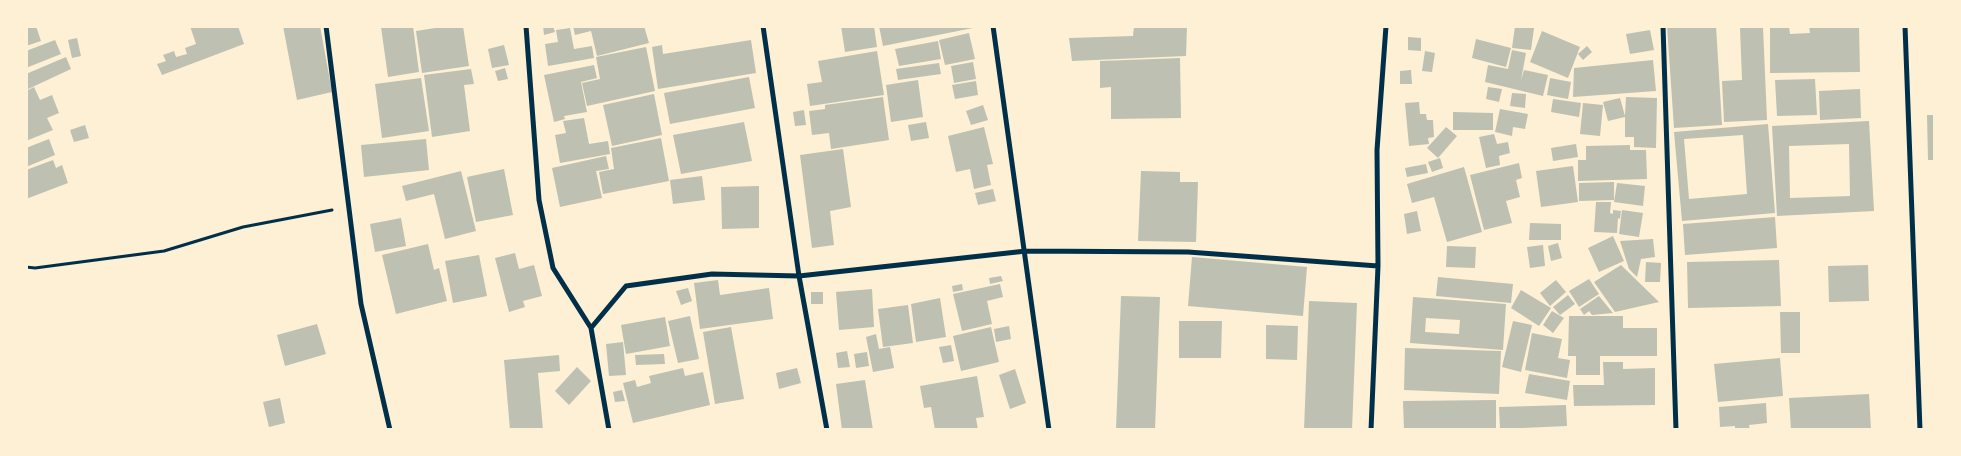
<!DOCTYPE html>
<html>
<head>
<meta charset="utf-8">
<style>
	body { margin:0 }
	#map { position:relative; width:1961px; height:456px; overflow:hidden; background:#fdf0d5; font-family:Poppins,sans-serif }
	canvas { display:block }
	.frame { position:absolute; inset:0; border:28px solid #fdf0d5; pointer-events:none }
</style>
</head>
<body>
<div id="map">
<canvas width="1961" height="456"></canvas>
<div class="frame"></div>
</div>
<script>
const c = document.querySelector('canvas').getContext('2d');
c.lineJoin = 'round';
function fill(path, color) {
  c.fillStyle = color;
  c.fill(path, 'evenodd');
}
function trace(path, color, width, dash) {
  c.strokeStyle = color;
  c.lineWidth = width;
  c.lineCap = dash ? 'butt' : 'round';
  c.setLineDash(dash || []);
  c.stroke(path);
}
fill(new Path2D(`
	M26,26h10l5,15 -15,5z
	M190,26h48l6,18 -82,31 -5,-11 9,-3 -3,-6 11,-4 2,6 11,-3 -2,-6 11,-4z
	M283,26h37l12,66 -35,8z
	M413,26l6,46 -31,5 -7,-50z
	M448,26h15l6,40 -47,7 -6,-42z
	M543,26h10l2,6 -11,3z
	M573,26h71l5,17 -52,13 -6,-25 -16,4z
	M841,26h33l3,21 -32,5z
	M879,26h94v2l-90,18z
	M1134,26h53l-1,30 -114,5 -3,-23 64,-2z
	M1515,26l19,2 -3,22 -19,-2z
	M1667,26h49l6,99 -48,3z
	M1770,26h19l1,8 20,-1 -1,-7h50l1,46 -90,1z
	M1763,27l4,93 -43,2 -2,-41 20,-1 -2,-52z
	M570,28l4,21 18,-3 2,12 -46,8 -3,-22 13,-2 -2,-12z
	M1650,30l4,20 -24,4 -4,-20z
	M1542,31l38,16 -12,31 -38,-16z
	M969,33l6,26 -30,6 -6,-25z
	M1408,37l13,1v13l-13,-1z
	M77,38l4,18 -9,2 -4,-18z
	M1476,39l35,9 -5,19 -34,-9z
	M55,40l6,14 -35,14v-17z
	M751,40l5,33 -98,16 -6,-42 10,-2 1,9z
	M938,41l3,18 -42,7 -4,-17z
	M504,45l5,20 -17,3 -4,-19z
	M1587,46l5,6 -9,8 -5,-6z
	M646,47l9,44 -68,15 -5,-23 18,-4 -4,-22z
	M1512,50l14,3 -5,27 3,-10 24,5 -5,21 -58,-14 3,-17 20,4z
	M877,51l7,44 -74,11 -3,-22 15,-2 -4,-21z
	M1425,51l10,2 -3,19 -10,-1z
	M66,57l5,12 -45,21v-16z
	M1180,58l1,60 -70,1v-32l-11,1v-27z
	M1653,60l3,31 -83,6 1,-29z
	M973,62l3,17 -22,4 -3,-17z
	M939,63l2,11 -43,6 -2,-11z
	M594,65l3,13 -16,4 6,30 -23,4 1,3 -11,3 -10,-47z
	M505,68l3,11 -10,2 -3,-10z
	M471,69l3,15 -10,1 6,46 -38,6 -8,-62z
	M1411,70l1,14h-12v-13z
	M749,77l6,31 -85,16 -6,-31z
	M421,78l8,53 -47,7 -7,-54z
	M1550,78l21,4 -3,17 -21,-4z
	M1815,79l2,36 -40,1 -2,-36z
	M918,80l5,37 -32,5 -5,-37z
	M976,81l2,14 -23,4 -3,-14z
	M34,87l6,13 12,-5 7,18 -12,5 6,12 -27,11v-50z
	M1488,87l14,2 -3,13 -13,-3z
	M1860,89l1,29 -41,2 -1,-29z
	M1512,93l14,1 -1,14 -15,-2z
	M654,94l8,41 -50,11 -9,-41z
	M883,97l6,43 -58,9 -2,-16 -17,2 -3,-24 16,-2v-4z
	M1626,97l31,1 -1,50 -22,-1v-10h-9v-20l-17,4 -5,-19 17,-4 5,18z
	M1553,99l28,4 -2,14 -28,-5z
	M1419,102l1,12h6l1,6h6l1,17 -6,1 1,6 -20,2 -4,-43z
	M1583,103l20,2 -3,31 -20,-2z
	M983,105l5,15 -17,5 -5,-14z
	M1500,109l28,5 -3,15 -12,-2 -1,9 -17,-4z
	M804,110l2,15 -11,1 -2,-14z
	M1453,112l40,1v17h-40z
	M1927,115h8v45h-7z
	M584,118l5,26 19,-3 2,13 -50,9 -5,-28 11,-2 -3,-12z
	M1869,121l5,90 -97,5 -5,-90zM1849,144l1,52 -60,2 -1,-52z
	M744,122l8,39 -71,13 -8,-39z
	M926,122l3,16 -18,3 -3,-16z
	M1768,124l7,89 -93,8 -8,-89zM1743,135l4,59 -58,5 -5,-60z
	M85,125l4,13 -15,4 -4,-12z
	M984,127l9,37 -6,1 4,20 -17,4 -4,-20 -14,3 -8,-36z
	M1446,127l11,9 -19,22 -11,-10z
	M1494,134l3,10 11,-2 2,11 -11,3 1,9 -14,3 -7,-31z
	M661,138l8,43 -66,13 -4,-22 15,-3 -3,-21z
	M49,139l6,16 -29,12v-19z
	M426,139l3,31 -65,7 -3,-32z
	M1576,144l2,13 -25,4 -2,-13z
	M1630,145v5h16l1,29 -69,2v-21h8v-14z
	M843,149l8,58 -21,4 4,34 -22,3 -12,-93z
	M606,156l3,13 -13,2 6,27 -42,9 -8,-39z
	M1440,158l3,10 -11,4 -4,-10z
	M53,160l3,8 6,-3 6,18 -42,16v-29z
	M1519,163l3,15 -6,2 4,17 -14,4 6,22 -28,7 -14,-55z
	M1426,164l2,9 -21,4 -2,-9z
	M1573,166l5,36 -37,5 -5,-36z
	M1464,167l18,65 -35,10 -13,-45 -22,6 -5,-19z
	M504,169l9,46 -37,7 -9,-45z
	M461,171l15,60 -31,8 -11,-45 -28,7 -4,-15z
	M1141,171l39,1v10h18l-2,60 -58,-1z
	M702,176l3,24 -32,4 -3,-24z
	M1614,182v18l-35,1v-18z
	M1617,183l28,3 -2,20 -29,-4z
	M759,186v42l-37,1 -1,-42z
	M993,189l3,12 -18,4 -3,-12z
	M1596,202h15l-1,11 3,1v-4l8,1 -1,8 -2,-1 -1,15 -23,-1z
	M1622,210l21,3 -4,24 -20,-3z
	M1417,211l4,20 -14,3 -3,-20z
	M1775,217l2,31 -92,7 -2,-31z
	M401,218l5,28 -31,6 -5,-28z
	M1530,223l31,1v16h-32z
	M1613,236l11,25 -25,11 -11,-24z
	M1653,239l2,18 -14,2 -4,18 -8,-8 -9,-28z
	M1558,243l4,15 -11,3 -3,-15z
	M428,244l6,26 5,-2 8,33 -51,13 -14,-59z
	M1543,245l2,21 -15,2 -3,-21z
	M1447,246l29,1 -1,21 -29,-1z
	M515,253l4,16 15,-4 8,31 -19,5 2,6 -16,5 -14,-54z
	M479,255l8,41 -34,7 -8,-42z
	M1192,257l115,10 -4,49 -115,-10z
	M1779,260l2,46 -93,2 -1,-46z
	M1646,262l15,1 -1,19h-15z
	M1621,265l38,37 -44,10 -21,-30z
	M1868,265l1,36 -40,1 -1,-36z
	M1001,276l2,5 -13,3 -1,-6z
	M1438,277l75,7 -2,19 -75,-7z
	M1589,279l10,15 -20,13 -10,-16z
	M718,280l2,15 49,-7 4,31 -73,10 -6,-46z
	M1556,280l10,12 -16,14 -10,-13z
	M962,284l1,6 -10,2 -1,-6z
	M1000,284l3,13 -16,4 5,23 -30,7 -9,-37z
	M688,288l4,13 -11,4 -5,-14z
	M872,289l2,38 -35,3 -3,-38z
	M1521,290l30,18 -12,18 -28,-18z
	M811,292h12v12h-12z
	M1568,295l7,9 -15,11 -7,-8z
	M1121,296l39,1 -5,133h-39z
	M1599,296l14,17 -21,2 -3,-4 -5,4 -4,-6z
	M1413,297l93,7 -3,46 -93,-7zM1426,318l34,2 -1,14 -34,-2z
	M940,298l6,39 -30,5 -5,-38z
	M1309,301l48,2 -5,127h-48z
	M908,305l5,38 -30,4 -5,-38z
	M1552,311l12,7 -11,15 -10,-8z
	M1780,312h20v41h-19z
	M690,316l9,43 -21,4 -10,-42z
	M1569,316h54v12h34v28h-57v19h-24v-19h-8z
	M665,317l5,29 -44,8 -5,-29z
	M1179,321h43l-1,37h-42z
	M1513,321l19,4 -11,47 -19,-5z
	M317,324l9,30 -41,12 -8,-31z
	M1266,325l32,1 -1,34 -31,-1z
	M1009,326l2,13 -15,3 -2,-13z
	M731,327l13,72 -29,5 -12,-72z
	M991,327l8,35 -38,9 -8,-35z
	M1532,333l30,6 -4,19 12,2 -3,18 -42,-8z
	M876,334l3,15 11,-2 4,21 -21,4 -7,-35z
	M623,342l3,33 -17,1 -3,-32z
	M951,345l3,16 -11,2 -4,-16z
	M1405,348l96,3 -2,43 -95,-4z
	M847,351l3,16 -12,1 -2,-15z
	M867,352l2,14 -13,2 -2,-14z
	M664,354l1,10 -29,1 -1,-10z
	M559,355l1,16 -22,2 5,57h-33l-6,-70z
	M1780,358l3,38 -65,6 -4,-38z
	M1603,362h20v7l32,-1v37l-81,1 -1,-21h31z
	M577,367l14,14 -22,24 -14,-14z
	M683,368l2,8 18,-4 7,33 -77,18 -10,-40 12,-3 2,7 14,-4 -2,-7z
	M797,368l4,15 -22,6 -3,-16z
	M1015,369l11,34 -16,6 -11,-34z
	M1529,374l41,7 -3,19 -42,-7z
	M977,376l7,41 -8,1 2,12h-43l-4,-23 -7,1 -4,-22z
	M865,380l8,50h-31l-6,-46z
	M622,390l3,11 -10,1 -2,-10z
	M1869,394l2,36h-80l-2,-32z
	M280,398l5,25 -16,4 -6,-25z
	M1496,400v30h-92l-1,-29z
	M1766,403l1,20 -18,2 1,5h-15v-4l-15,1 -1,-20z
	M1566,405l1,21 -67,3 -1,-22z`), '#bec0b2');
trace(new Path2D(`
	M26,267l9,1 129,-17 79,-24 89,-17`), '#003049', 3);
trace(new Path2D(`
	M326,26l35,278 29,126
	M526,26l13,174 14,68 38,60 18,102
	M763,26l36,250 28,154
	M993,26l56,404
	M1663,26l13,404
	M1905,26l15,404
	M591,328l35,-42 86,-12 87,2 227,-25 162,1 190,14
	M1371,430l7,-164 -1,-116 9,-124`), '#003049', 5);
</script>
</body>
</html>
